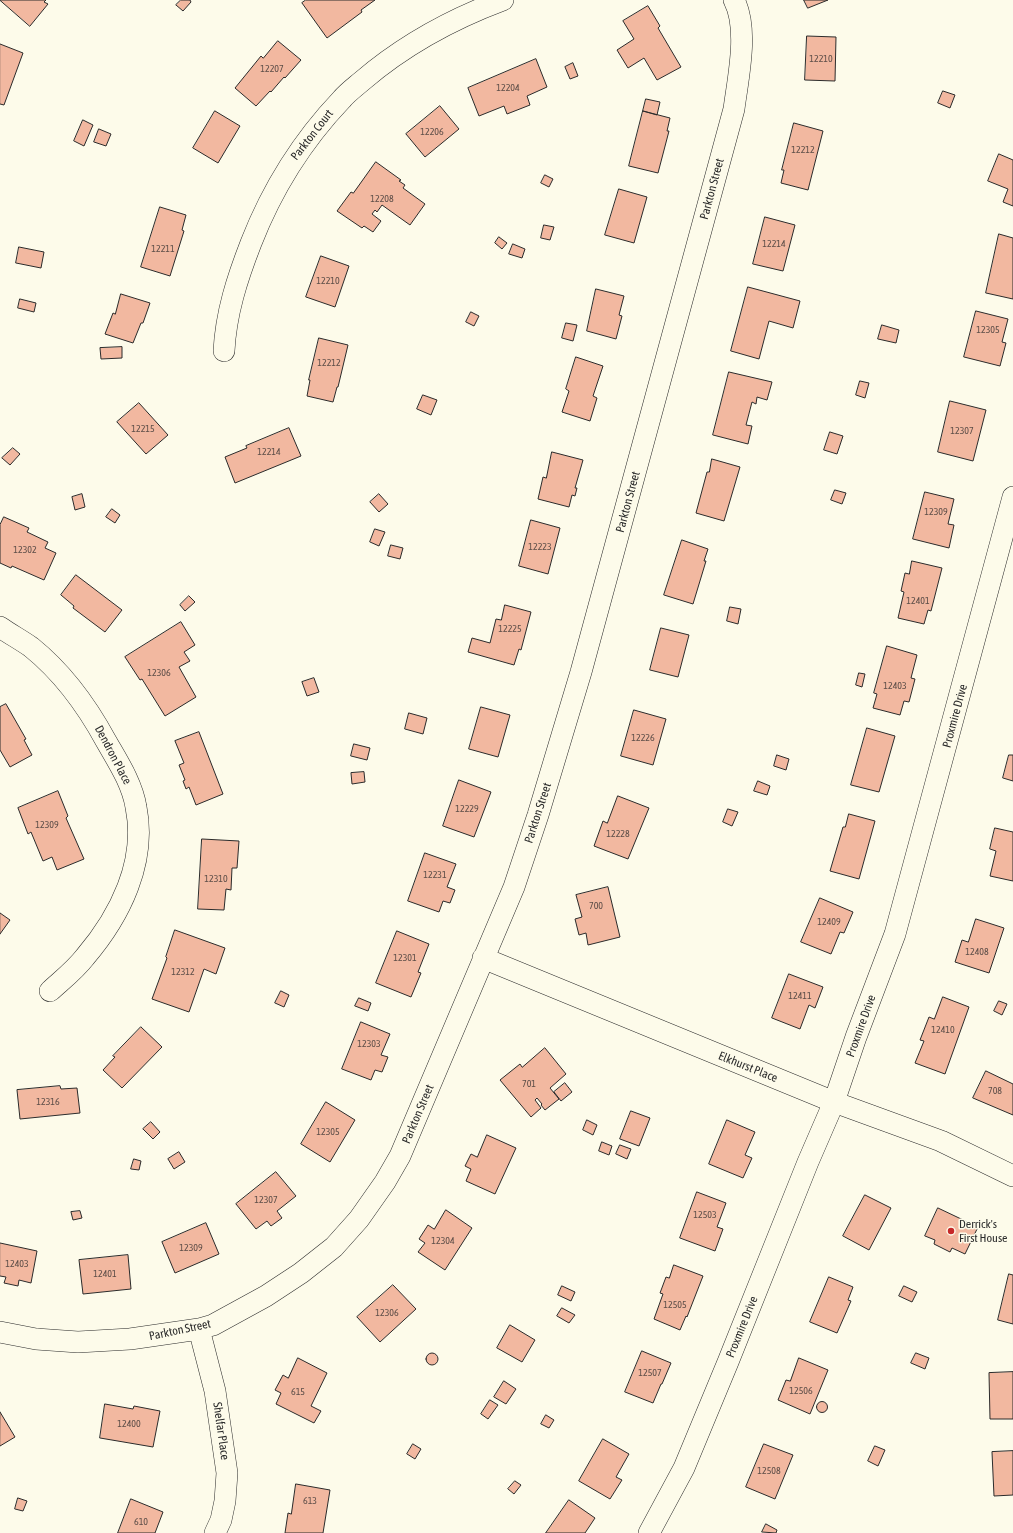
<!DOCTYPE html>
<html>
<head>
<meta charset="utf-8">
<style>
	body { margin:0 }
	canvas { display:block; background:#fdfbea }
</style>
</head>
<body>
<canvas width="1013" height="1533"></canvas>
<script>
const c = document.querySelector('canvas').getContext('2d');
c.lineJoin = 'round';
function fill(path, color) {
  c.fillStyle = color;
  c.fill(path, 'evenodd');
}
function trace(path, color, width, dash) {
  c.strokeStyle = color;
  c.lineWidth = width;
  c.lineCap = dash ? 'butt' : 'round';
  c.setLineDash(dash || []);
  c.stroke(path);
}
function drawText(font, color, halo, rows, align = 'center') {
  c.font = font + ' "Asap Condensed",sans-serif';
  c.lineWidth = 3;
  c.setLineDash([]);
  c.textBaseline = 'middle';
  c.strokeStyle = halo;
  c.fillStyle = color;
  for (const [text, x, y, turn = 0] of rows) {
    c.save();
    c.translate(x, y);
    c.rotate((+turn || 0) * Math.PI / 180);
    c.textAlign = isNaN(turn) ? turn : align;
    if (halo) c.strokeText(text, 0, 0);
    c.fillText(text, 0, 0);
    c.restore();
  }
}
const building = new Path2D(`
	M0,0h46l-2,2 4,2 -18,22z
	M181,0h9l1,2 -8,9 -7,-6z
	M306,0h69l-14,10 1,2 -35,26 -25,-35z
	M804,0h24l-20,8z
	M648,6l12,20 -2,2 23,39 -24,13 -13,-22 -16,10 -11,-18 17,-11 -11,-18z
	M807,36l29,1 -1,44 -30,-1z
	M278,41l23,19 -16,18 -1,-1 -13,15 -1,-1 -14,15 -21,-18 26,-32 2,2z
	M0,44l23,9 -19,52 -4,-1z
	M536,59l11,28 -20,9 3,9 -23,9 -3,-8 -25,10 -11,-28z
	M573,63l5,13 -8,3 -5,-12z
	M943,91l12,4 -5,13 -12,-5z
	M646,99l14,3 -3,13 -14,-4z
	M440,106l19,23 -34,28 -19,-23z
	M215,111l25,15 -22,37 -25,-15z
	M643,111l27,7 -3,13h2l-11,42 -29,-7z
	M83,120l10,5 -9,21 -10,-5z
	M794,123l29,8 -15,59 -27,-7 3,-13h-2z
	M99,129l12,5 -5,12 -12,-4z
	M999,154l14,6v46l-10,-4 5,-13 -20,-8z
	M376,162l25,18 -2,1 6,4 -2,3 22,16 -15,21 -28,-20 -5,7 -2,-2 -3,4 9,7 -8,11 -9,-6 -2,2 -25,-17 14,-19 2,1z
	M545,175l8,4 -4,8 -8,-4z
	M619,189l28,8 -13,46 -29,-8z
	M160,207l26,8 -4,15 2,1 -14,45 -29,-9z
	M765,217l30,8 -12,46 -30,-7z
	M544,225l10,2 -4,13 -9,-2z
	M999,234l14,4v61l-27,-6z
	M499,237l8,6 -5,6 -7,-6z
	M513,244l12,5 -3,9 -13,-4z
	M19,247l25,5 -3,16 -25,-5z
	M321,256l28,10 -14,41 -29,-10z
	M748,287l52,14 -7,27 -24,-7 -10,38 -28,-8z
	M596,289l28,7 -5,19 3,1 -6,23 -29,-8z
	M121,294l29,9 -7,20h-2l-8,20 -28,-9 8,-21 2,1z
	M20,299l16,4 -2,9 -16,-4z
	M976,311l32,8 -6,23 4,1 -6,23 -36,-9z
	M471,312l8,4 -5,10 -8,-4z
	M566,323l11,2 -4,16 -11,-3z
	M882,325l17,5 -3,13 -18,-4z
	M319,338l29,7 -10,42h-1l-4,15 -26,-6 3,-16h-1z
	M122,347v11l-21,1 -1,-11z
	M576,357l27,9 -10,30 4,2 -7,23 -28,-9 7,-21 -3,-2z
	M729,372l43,10 -5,18 -10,-3 -1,7 -4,-2 -6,23 6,1 -4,18 -35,-9z
	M860,381l9,2 -4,15 -9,-3z
	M423,395l14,5 -6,15 -14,-6z
	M950,401l36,9 -13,51 -35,-9z
	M139,403l29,32 -22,19 -29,-32z
	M289,428l12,28 -66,27 -10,-26 22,-9 -1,-2z
	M830,432l13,4 -6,18 -13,-4z
	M13,448l7,6 -10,11 -8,-7z
	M552,452l31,8 -8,28h2l-2,8 -3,-1 -3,12 -31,-8 5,-22 3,1z
	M712,459l28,8 -16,54 -28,-8 11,-41h2z
	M835,490l11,3 -4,11 -11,-4z
	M925,492l29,7 -6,25 6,1 -5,23 -36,-9z
	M82,494l3,13 -10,3 -3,-13z
	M379,494l9,10 -9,8 -9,-10z
	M112,509l8,6 -5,8 -9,-6z
	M4,517l25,11 -2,4 21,10 -3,6 11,5 -12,27 -32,-14 -1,2 -11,-5v-38z
	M531,520l29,8 -12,46 -29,-8z
	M375,529l10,3 -6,14 -9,-4z
	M682,540l26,9 -4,12h2l-13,43 -29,-9z
	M391,545l12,3 -3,11 -12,-3z
	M912,561l30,7 -11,43 -3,-1 -4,14 -26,-6 6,-26 -3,-1 4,-18 4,1z
	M76,575l46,35 -17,22 -32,-24 1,-2 -13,-11z
	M189,596l6,6 -10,9 -5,-6z
	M505,605l26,7 -10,38 -2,-1 -5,16 -46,-13 4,-14 18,5 6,-24 5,1z
	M730,607l11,2 -3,15 -11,-3z
	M181,622l14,23 -11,7 6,9 -11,6 17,30 -31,19 -23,-37 -2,1 -15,-23z
	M661,628l28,7 -11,42 -28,-7z
	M887,646l30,9 -6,23 4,1 -6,23 -5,-1 -4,14 -27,-7 4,-14 -3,-1z
	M859,673l6,1 -3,13 -6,-2z
	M314,678l5,14 -12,4 -5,-14z
	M6,704l20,35 -2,1 8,15 -22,12 -10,-17v-43z
	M481,707l29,8 -12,42 -29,-8z
	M634,710l32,9 -13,46 -32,-9z
	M409,713l18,5 -4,16 -18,-5z
	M867,728l28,8 -16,56 -28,-7z
	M199,732l24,62 -27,11 -7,-18 -3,2 -3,-8 2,-1 -6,-15 5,-2 -9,-22z
	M354,744l16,4 -3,12 -16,-4z
	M777,755l12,4 -3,11 -12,-4z
	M1009,755h4v26l-10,-3z
	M364,772l1,10 -13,2 -1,-11z
	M459,780l32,12 -17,45 -31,-11z
	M758,781l12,5 -3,9 -13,-4z
	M58,791l10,25 -2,2 18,41 -27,11 -5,-13 -9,4 -12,-29 -3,2 -10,-26z
	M618,796l31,12 -21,51 -34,-13 9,-25 4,2z
	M728,809l10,3 -6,14 -9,-4z
	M849,814l26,7 -16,58 -29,-8 13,-44h2z
	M995,828l18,4v49l-23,-5 6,-25 -6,-2z
	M202,839l37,2 -2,27h-5l-1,22 -5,-1 -2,21 -26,-1z
	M425,853l31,11 -9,23 8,3 -5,13 -7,-2 -4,11 -31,-11z
	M608,887l12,50 -32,8 -2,-12 -7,2 -4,-16 7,-2 -6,-22z
	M820,898l33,14 -9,21 -4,-1 -9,22 -30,-12z
	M0,913l10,7 -10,14z
	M976,919l28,9 -15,45 -34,-11 7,-22 6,2z
	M175,930l50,18 -9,26 -12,-5 -15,43 -37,-13 15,-41 -1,-1z
	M397,931l32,13 -11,28 3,1 -10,24 -35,-14z
	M789,974l34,13 -8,21 -6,-3 -9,24 -28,-11z
	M281,991l8,4 -5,12 -9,-4z
	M943,997l26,10 -24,67 -30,-11 9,-22 -4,-1 9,-23 5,2z
	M359,998l12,5 -3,8 -13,-5z
	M999,1001l8,3 -5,11 -8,-4z
	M361,1022l29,12 -9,21 7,2 -6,15 -7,-2 -4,10 -29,-11z
	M141,1027l21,20 -40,41 -19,-18 12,-13 -2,-1z
	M545,1048l21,26 -16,14 9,11 -14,11 -4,-5 1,-1 -5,-6 -2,2 6,8 -10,9 -31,-37 20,-16 2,3z
	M986,1071l27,13v31l-40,-17z
	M565,1083l7,9 -11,9 -7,-9z
	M60,1086l1,3 16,-1 3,25 -60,6 -3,-29z
	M326,1102l29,18 -25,42 -29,-18z
	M631,1111l19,7 -11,28 -19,-7z
	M587,1120l10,5 -4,10 -10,-5z
	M727,1120l28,12 -10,23 7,3 -9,20 -34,-14z
	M151,1122l9,10 -7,7 -10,-10z
	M487,1135l29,13 -21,46 -29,-13 5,-12 -6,-3 6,-12 6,3z
	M602,1142l10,4 -3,9 -10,-4z
	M620,1145l11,4 -4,10 -11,-5z
	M179,1152l6,10 -11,7 -6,-10z
	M134,1159l7,2 -2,9 -8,-1z
	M276,1172l20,24 -19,15 5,7 -11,8 -4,-5 -11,8 -20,-25z
	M697,1192l29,11 -9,24 6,2 -8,22 -35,-13z
	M865,1195l26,13 -22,42 -26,-14z
	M938,1208l40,19 -13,27 -13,-6 -2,4 -16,-8 1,-4 -10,-4z
	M446,1210l26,18 -27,42 -27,-18 7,-9 -6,-4 9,-14 6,4z
	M80,1211l2,7 -9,2 -2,-8z
	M206,1223l13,31 -44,19 -13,-31z
	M0,1243l37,8 -6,32 -12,-3 -1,6 -14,-3 2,-6 -6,-1z
	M128,1255l3,34 -48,5 -4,-34z
	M674,1265l29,11 -16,41 -1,-1 -6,14 -26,-11 9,-25 -3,-1 6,-16 3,1z
	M1009,1274l4,1v49l-15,-4z
	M829,1277l24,10 -5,13 3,1 -14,32 -27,-11z
	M393,1285l23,24 -36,33 -23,-25z
	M562,1286l13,6 -4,9 -13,-6z
	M904,1286l13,6 -5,10 -13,-6z
	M562,1308l13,7 -6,8 -12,-7z
	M510,1325l25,15 -13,22 -25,-14z
	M642,1351l29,12 -9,21h-1l-8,19 -28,-11z
	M426 1359a6 6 0 1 1 12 0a6 6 0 1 1-12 0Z
	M916,1353l13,5 -4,11 -14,-6z
	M298,1358l29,15 -16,33 10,5 -7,12 -38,-19 5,-11 -6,-3 8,-15 5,3z
	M799,1358l29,12 -18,44 -32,-14 8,-20 4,1z
	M1013,1372v47h-23l-1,-46z
	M504,1381l12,8 -10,15 -12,-7z
	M490,1400l8,5 -10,14 -7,-5z
	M816.5 1407a5.5 5.5 0 1 1 11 0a5.5 5.5 0 1 1-11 0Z
	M105,1404l28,5 1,-3 26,5 -7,36 -53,-9z
	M0,1412l15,25 -15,9z
	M546,1415l8,5 -5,8 -8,-4z
	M603,1439l26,15 -13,23 6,3 -12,19 -31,-18z
	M413,1444l8,5 -6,10 -8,-5z
	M764,1444l29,11 -18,44 -29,-12z
	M875,1446l10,4 -7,16 -10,-5z
	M1013,1451v44l-19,1 -2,-44z
	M515,1481l6,4 -7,9 -6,-5z
	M296,1484l34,6 -7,43h-38l3,-20 3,1z
	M18,1498l9,3 -4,10 -8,-2z
	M131,1499l32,13 -8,21h-37z
	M569,1500l26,18 -10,15h-39z
	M766,1524l11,6 -1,3 -14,-1z`);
fill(building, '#f2b8a0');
trace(building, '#2b2b2b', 1);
const minor = new Path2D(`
	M224,351c2,-38 13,-72 27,-108 21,-54 51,-102 91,-144 6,-7 13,-12 20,-18 42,-36 90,-62 141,-81
	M0,627c10,7 21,13 31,20 31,25 56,59 75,94 12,21 26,42 30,66 11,55 -16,109 -51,150 -10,13 -23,23 -35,34
	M483,958l351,144 107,39 72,35
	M199,1329l16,62 12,82 -2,28 -4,19 -6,13
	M0,1332l36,7 42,3 52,-3 69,-10 14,-4 53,-29 35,-23 33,-26 25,-28 26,-37 15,-26 114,-269 24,-72 43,-143 153,-563c4,-31 15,-80 0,-109
	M649,1533l35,-65 44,-106 80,-200 26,-60 22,-65 39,-103 118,-437`);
trace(minor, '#2b2b2b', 22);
trace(minor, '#fdfbea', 21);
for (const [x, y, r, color] of [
	[951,1231,4,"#c62828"]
]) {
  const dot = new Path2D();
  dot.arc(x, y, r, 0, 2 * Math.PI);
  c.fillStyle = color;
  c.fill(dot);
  trace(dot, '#fdfbea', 1.5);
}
drawText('10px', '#5d4e48', null, [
	["12210",821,59],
	["12207",272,69],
	["12204",508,88],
	["12206",432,132],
	["12212",803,150],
	["12208",382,199],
	["12214",774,244],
	["12211",163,249],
	["12210",328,281],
	["12305",988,330],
	["12212",329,363],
	["12215",143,429],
	["12307",962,431],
	["12214",269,452],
	["12309",936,512],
	["12223",540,547],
	["12302",25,550],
	["12401",918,601],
	["12225",510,629],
	["12306",159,673],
	["12403",895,686],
	["12226",643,738],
	["12229",467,809],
	["12309",47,825],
	["12228",618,834],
	["12231",435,875],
	["12310",216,879],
	["700",596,906],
	["12409",829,922],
	["12408",977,952],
	["12301",405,958],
	["12312",183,972],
	["12411",800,996],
	["12410",943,1030],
	["12303",369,1044],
	["701",529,1084],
	["708",995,1091],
	["12316",48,1102],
	["12305",328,1132],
	["12307",266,1200],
	["12503",705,1215],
	["12304",443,1241],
	["12309",191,1248],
	["12403",17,1264],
	["12401",105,1274],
	["12505",675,1305],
	["12306",387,1313],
	["12507",650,1373],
	["12506",801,1391],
	["615",298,1392],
	["12400",129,1424],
	["12508",769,1471],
	["613",310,1501],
	["610",141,1522]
]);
drawText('12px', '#2b2b2b', '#fdfbea', [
	["Parkton Court",312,135,-52],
	["Parkton Street",712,189,-75],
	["Parkton Street",628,502,-75],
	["Proxmire Drive",955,716,-75],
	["Dendron Place",113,755,62],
	["Parkton Street",538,813,-72],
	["Proxmire Drive",861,1026,-70],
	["Elkhurst Place",748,1067,22],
	["Parkton Street",418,1114,-67],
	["Proxmire Drive",742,1327,-68],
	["Parkton Street",180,1330,-12],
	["Shelfar Place",221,1431,82]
]);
drawText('12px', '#2b2b2b', '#fdfbea', [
	["Derrick's",959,1224],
	["First House",959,1238]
], 'left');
</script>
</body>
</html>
